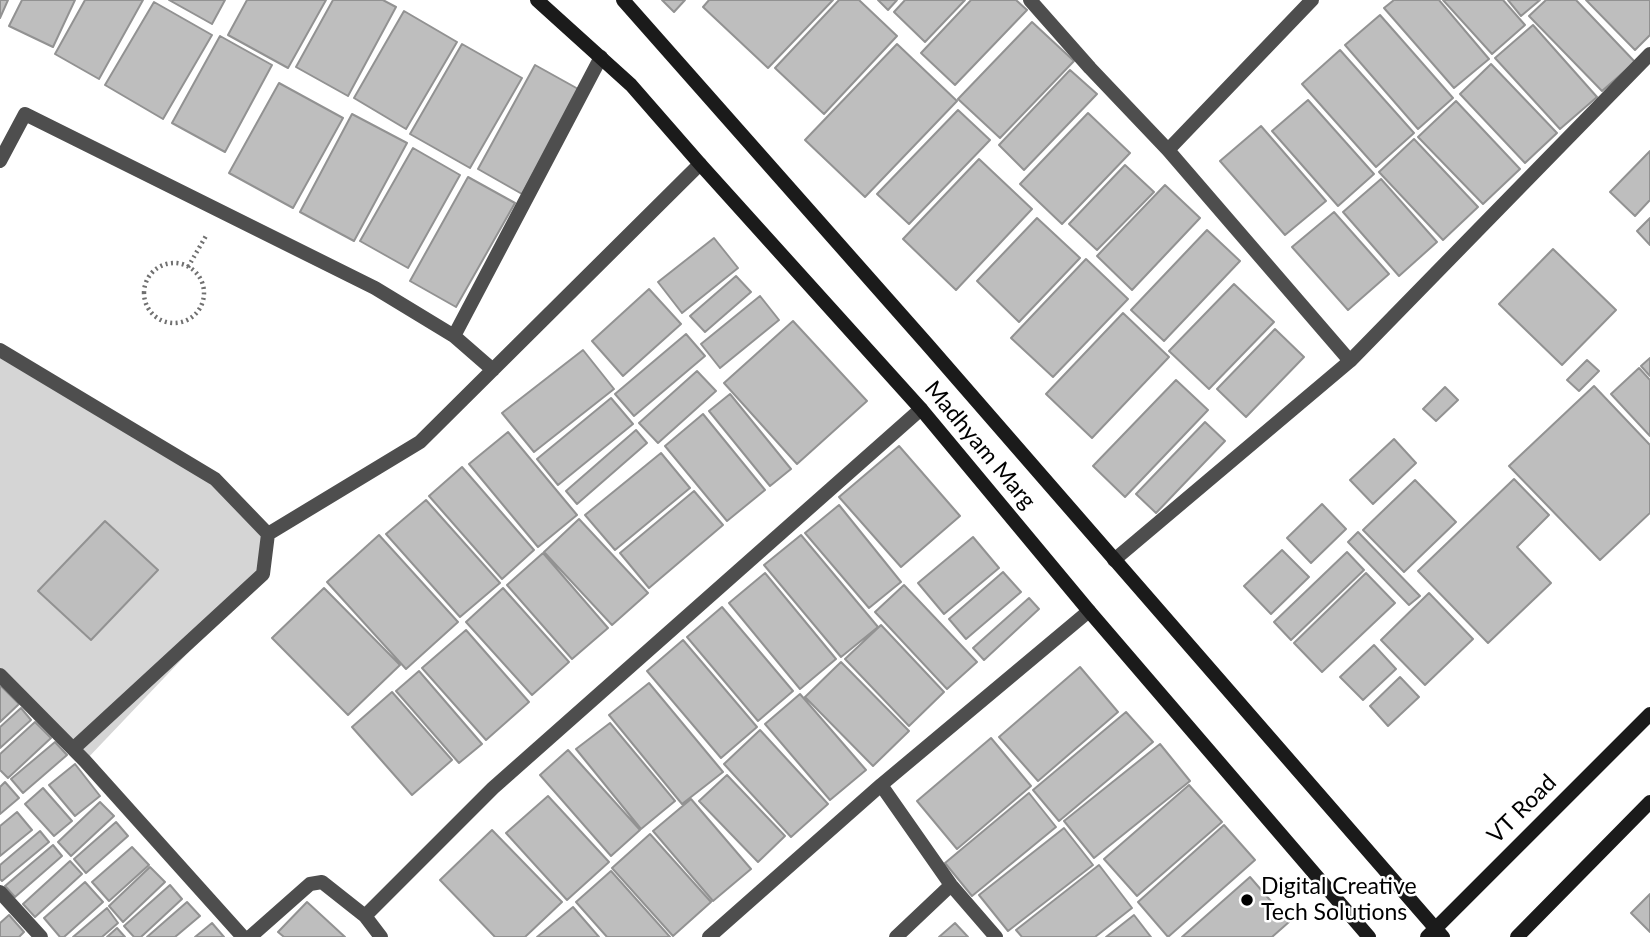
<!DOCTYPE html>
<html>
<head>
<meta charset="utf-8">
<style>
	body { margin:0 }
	canvas { display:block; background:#fff }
</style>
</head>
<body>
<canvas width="1650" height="937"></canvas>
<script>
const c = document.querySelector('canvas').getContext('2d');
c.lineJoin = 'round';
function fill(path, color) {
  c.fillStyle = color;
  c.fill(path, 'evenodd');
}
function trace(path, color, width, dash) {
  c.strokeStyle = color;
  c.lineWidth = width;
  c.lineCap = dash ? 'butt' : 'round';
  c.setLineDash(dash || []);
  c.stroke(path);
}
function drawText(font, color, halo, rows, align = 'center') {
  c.font = font + ' Lato,sans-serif';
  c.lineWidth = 5;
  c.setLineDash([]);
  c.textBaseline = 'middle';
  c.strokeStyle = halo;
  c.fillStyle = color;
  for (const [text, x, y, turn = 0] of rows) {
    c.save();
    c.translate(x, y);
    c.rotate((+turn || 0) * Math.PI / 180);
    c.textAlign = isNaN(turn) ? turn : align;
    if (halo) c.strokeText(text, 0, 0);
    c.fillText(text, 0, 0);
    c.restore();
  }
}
fill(new Path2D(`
	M0,350l215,129 53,55 -5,40 -178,187 -85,-86z`), '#d5d5d5');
const building = new Path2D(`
	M0,0h8l-8,18z
	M22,0h53l-22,47 -44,-21z
	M85,0h58l-44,79 -44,-25z
	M169,0h56l-13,24z
	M247,0h79l-38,68 -60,-33z
	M333,0h50l13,7 -48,89 -52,-29z
	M662,0h23l-11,12z
	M709,0h124l-65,68 -65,-61z
	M839,0h20l38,36 -73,78 -49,-46z
	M878,0h19l-9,10z
	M905,0h60l-40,42 -31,-30z
	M971,0h45l11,10 -72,75 -34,-32z
	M1394,0h45l50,59 -35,29 -70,-80z
	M1443,0h60l22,25 -33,29z
	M1508,0h32l-19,16z
	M1546,0h30l59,62 -33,29 -73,-75z
	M1586,0h64v35l-15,15z
	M154,2l58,33 -49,84 -58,-34z
	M404,11l53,31 -51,87 -52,-31z
	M1380,15l73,83 -35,31 -73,-84z
	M1032,22l42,39 -74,77 -42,-39z
	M1533,25l64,72 -37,32 -65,-71z
	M220,36l52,29 -47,87 -53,-29z
	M462,44l60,34 -52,90 -60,-34z
	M897,44l60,57 -92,96 -60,-57z
	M1340,50l74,83 -38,34 -74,-83z
	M1491,64l66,69 -32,30 -65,-69z
	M535,65l45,25 -58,104 -44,-25z
	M1070,70l27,24 -73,76 -25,-25z
	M279,83l64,35 -50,90 -64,-35z
	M1308,100l66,74 -36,32 -66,-75z
	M1456,101l64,68 -37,35 -65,-67z
	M958,110l32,30 -81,84 -32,-30z
	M1088,113l42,40 -68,71 -42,-40z
	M352,114l55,29 -53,98 -54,-29z
	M1261,126l65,75 -41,34 -65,-74z
	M1414,139l64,68 -35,33 -64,-68z
	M413,148l47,27 -52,93 -48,-27z
	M1650,151v49l-15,16 -25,-24z
	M979,159l53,50 -76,81 -53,-51z
	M1125,165l29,27 -57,58 -28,-26z
	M468,177l47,26 -59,104 -46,-26z
	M1381,179l56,63 -38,34 -56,-64z
	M1165,185l35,33 -68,72 -35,-34z
	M1334,212l55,62 -41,36 -56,-63z
	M1037,218l43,40 -61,64 -42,-41z
	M1650,218v27l-13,-14z
	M1207,230l33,31 -76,80 -33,-31z
	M714,238l24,30 -56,45 -24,-31z
	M1553,249l63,61 -54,55 -63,-61z
	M1086,259l42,40 -75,78 -42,-39z
	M736,276l15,16 -46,40 -15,-16z
	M1234,284l40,38 -65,67 -40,-38z
	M649,289l32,35 -58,52 -31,-35z
	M760,296l19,24 -59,48 -19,-24z
	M1123,313l46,44 -77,81 -46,-44z
	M793,321l74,80 -70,63 -73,-81z
	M1275,329l29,28 -58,60 -29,-28z
	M686,334l19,22 -71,60 -19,-22z
	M583,350l31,39 -80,63 -32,-39z
	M1650,358v18l-9,-10z
	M1587,360l12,11 -20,20 -12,-11z
	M1639,368l11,12v56l-39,-42z
	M697,371l19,20 -58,52 -19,-20z
	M1176,380l32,30 -83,87 -32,-31z
	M1594,386l56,59v68l-50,47 -91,-94z
	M1445,387l13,13 -22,21 -13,-12z
	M730,394l61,75 -21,17 -61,-75z
	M611,398l22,26 -75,61 -21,-26z
	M703,414l62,76 -38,31 -62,-75z
	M1205,422l20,19 -69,72 -20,-19z
	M636,430l11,13 -70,61 -11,-13z
	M508,432l69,83 -39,32 -69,-83z
	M1394,439l22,24 -43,41 -23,-24z
	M899,446l61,70 -59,51 -62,-70z
	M661,453l29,35 -75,62 -30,-35z
	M462,467l72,83 -32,29 -73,-83z
	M1514,479l35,36 -32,32 34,36 -63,60 -70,-72z
	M1415,480l41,42 -52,50 -41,-42z
	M694,491l29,34 -74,63 -29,-35z
	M426,500l74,83 -40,34 -74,-83z
	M1322,504l24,25 -35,34 -24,-25z
	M839,505l62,77 -32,26 -64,-75z
	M579,519l69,74 -36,32 -68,-73z
	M105,521l53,49 -67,70 -53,-49z
	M1358,532l62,64 -11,9 -61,-63z
	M379,535l79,87 -52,47 -79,-87z
	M801,535l77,92 -37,30 -77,-92z
	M973,537l26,31 -55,46 -26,-31z
	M1282,550l27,27 -38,37 -27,-28z
	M1347,552l17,18 -73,70 -17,-18z
	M543,553l65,75 -36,31 -65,-74z
	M1003,572l18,20 -55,47 -17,-20z
	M765,573l71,86 -36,30 -71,-86z
	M1366,573l29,30 -73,69 -28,-29z
	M904,585l73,77 -30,27 -72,-77z
	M324,588l76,77 -52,50 -76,-77z
	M503,588l66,74 -37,33 -66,-73z
	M1429,593l44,46 -48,46 -44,-45z
	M1029,598l10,11 -55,51 -11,-12z
	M722,607l71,84 -35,30 -71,-84z
	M881,625l63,67 -35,34 -64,-67z
	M466,630l63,72 -43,38 -64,-72z
	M683,640l74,87 -36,31 -74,-87z
	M1374,645l22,24 -33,31 -23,-23z
	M841,662l68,69 -36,35 -68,-69z
	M1080,667l38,45 -80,69 -39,-44z
	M419,671l63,73 -23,19 -63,-72z
	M1400,677l19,20 -31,29 -18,-20z
	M649,683l74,89 -41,32 -73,-89z
	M1,686l18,18 -19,18v-35z
	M392,692l60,68 -40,35 -60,-68z
	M800,694l66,76 -36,30 -65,-76z
	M21,708l10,12 -31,28v-21z
	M1126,712l27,30 -94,79 -26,-31z
	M35,722l16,16 -43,40 -8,-8v-16z
	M610,723l65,78 -34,28 -65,-80z
	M760,730l68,74 -37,33 -67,-73z
	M991,738l40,48 -74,63 -40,-48z
	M55,742l12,13 -44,38 -12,-14z
	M1160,744l30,37 -96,77 -30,-37z
	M568,750l72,80 -29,26 -71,-81z
	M75,764l25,32 -25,20 -26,-31z
	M727,775l58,61 -27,26 -59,-61z
	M5,782l14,16 -19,16v-27z
	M1189,785l33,37 -85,74 -33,-37z
	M43,788l29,33 -18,15 -29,-32z
	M1029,793l27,34 -84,69 -27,-33z
	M548,796l61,66 -42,38 -61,-67z
	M691,799l60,70 -38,32 -60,-70z
	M100,802l14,14 -43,40 -13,-14z
	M17,812l15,18 -32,26v-30z
	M116,822l12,14 -42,37 -12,-14z
	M1224,825l31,35 -87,77 -30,-35z
	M1064,828l29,37 -85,66 -29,-36z
	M492,830l70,72 -37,35h-30l-55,-57z
	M40,831l9,11 -47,39 -2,-2v-14z
	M650,834l61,68 -38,34 -61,-68z
	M53,845l9,11 -47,41 -10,-11z
	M132,847l17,18 -40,36 -17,-19z
	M70,861l12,13 -47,43 -12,-13z
	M1099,865l33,43 -37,29h-73l-6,-7z
	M150,867l15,15 -42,40 -14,-16z
	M611,871l59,66h-63l-31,-35z
	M1250,877l39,45 -17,15h-90z
	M85,882l18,20 -39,35h-4l-16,-19z
	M170,885l12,14 -41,38h-7l-10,-11z
	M1650,894v38l-19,-19z
	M187,902l13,14 -25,21h-28z
	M307,902l38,35h-61l-6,-5z
	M573,907l26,30h-62z
	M107,908l11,15 -16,14h-29z
	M9,915l15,17 -5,5h-19v-14z
	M1134,915l17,22h-45z
	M212,923l12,14h-29z
	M955,923l13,14h-29z
	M117,928l8,9h-18z`);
fill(building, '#bebebe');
trace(building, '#929292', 2);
trace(new Path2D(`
	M144 293a30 30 0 1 1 60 0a30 30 0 1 1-60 0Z
	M188,267l18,-31`), '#707070', 4.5, [2, 3.5]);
trace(new Path2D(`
	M1030,0l60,68 78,82 182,211 -236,199
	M1168,150l144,-150
	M0,161l25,-47 350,174 79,48 39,34
	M454,336l147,-279
	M0,350l215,129 53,55
	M1350,361l300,-307
	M268,534l152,-92 280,-278
	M0,675l85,86 158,176
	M73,749l190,-175 5,-40
	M881,785l70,100 45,52
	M0,892l41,45
	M250,937l60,-53 12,-2 43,34
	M381,937l-16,-21 128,-128 428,-379
	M709,937l172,-152 208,-174
	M896,937l55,-52`), '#4e4e4e', 14);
trace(new Path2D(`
	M537,0l94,85 69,79 221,245 168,202 280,326
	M623,0l304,344 516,593
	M1427,937l223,-223
	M1517,937l133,-135`), '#1b1b1b', 14);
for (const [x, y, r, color] of [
	[1247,900,7,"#000"]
]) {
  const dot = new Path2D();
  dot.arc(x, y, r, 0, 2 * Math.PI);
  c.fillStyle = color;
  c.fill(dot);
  trace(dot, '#fff', 2.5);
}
drawText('23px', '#000', '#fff', [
	["Madhyam Marg",980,445,50],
	["VT Road",1522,809,-45]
]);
drawText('23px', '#000', '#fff', [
	["Digital Creative",1261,887],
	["Tech Solutions",1261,913]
], 'left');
</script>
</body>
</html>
